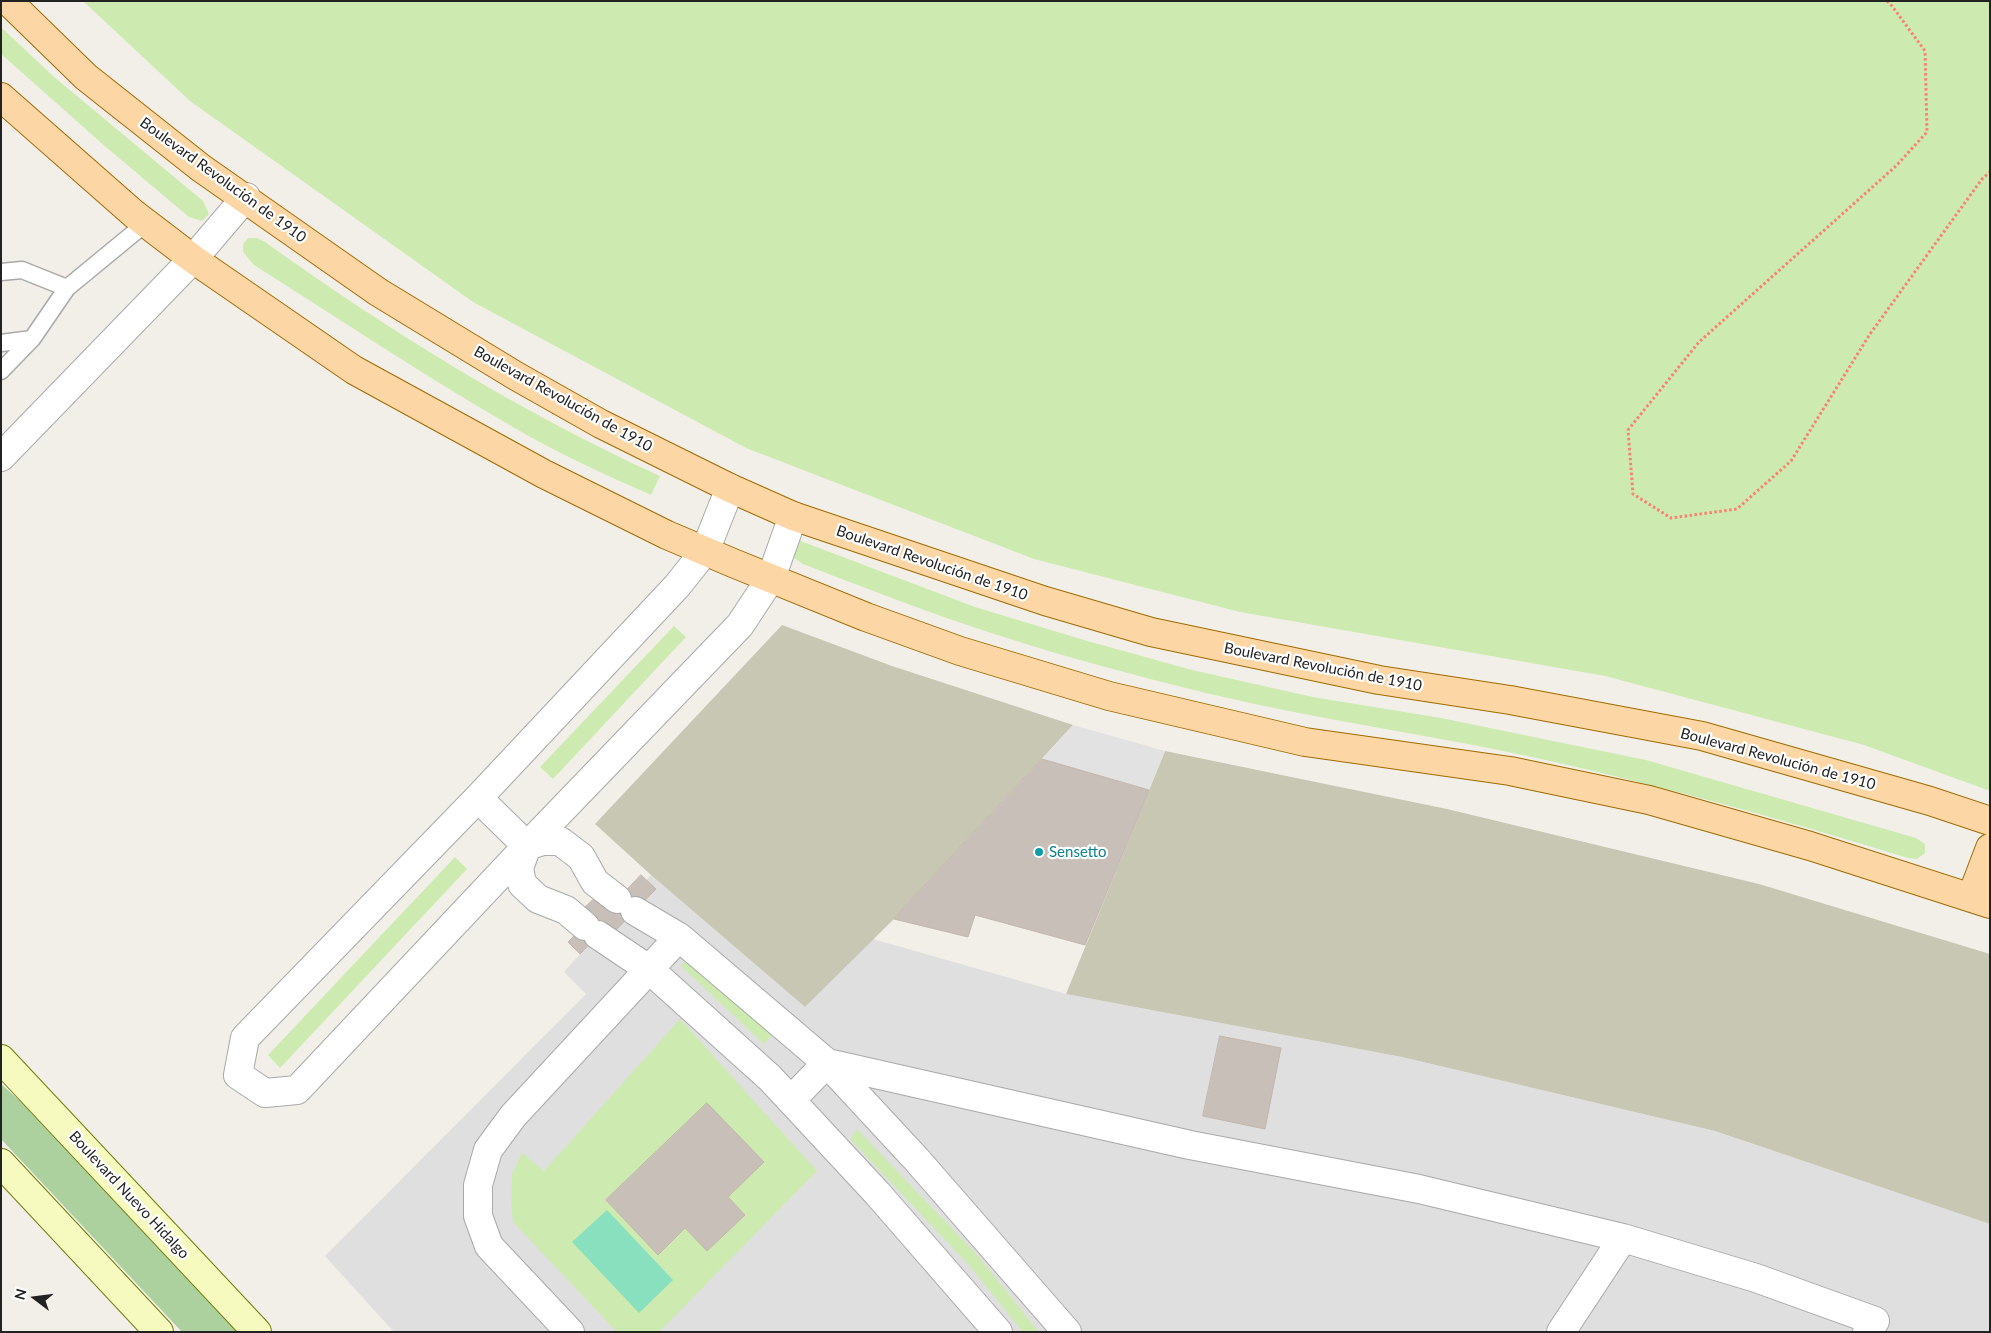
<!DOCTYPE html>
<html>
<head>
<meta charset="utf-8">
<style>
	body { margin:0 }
	#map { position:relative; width:1991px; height:1333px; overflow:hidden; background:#f2efe9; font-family:Lato,sans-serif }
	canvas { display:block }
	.frame { position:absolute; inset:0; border:2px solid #222; pointer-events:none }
	.north { position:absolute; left:10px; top:1273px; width:50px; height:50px; -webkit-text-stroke:4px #fff; paint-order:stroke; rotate:285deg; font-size:14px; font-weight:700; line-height:20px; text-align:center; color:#222 }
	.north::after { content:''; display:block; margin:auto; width:18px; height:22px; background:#222; clip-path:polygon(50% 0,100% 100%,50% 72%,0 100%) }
</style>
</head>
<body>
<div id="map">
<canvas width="1991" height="1333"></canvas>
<div class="frame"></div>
<div class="north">N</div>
</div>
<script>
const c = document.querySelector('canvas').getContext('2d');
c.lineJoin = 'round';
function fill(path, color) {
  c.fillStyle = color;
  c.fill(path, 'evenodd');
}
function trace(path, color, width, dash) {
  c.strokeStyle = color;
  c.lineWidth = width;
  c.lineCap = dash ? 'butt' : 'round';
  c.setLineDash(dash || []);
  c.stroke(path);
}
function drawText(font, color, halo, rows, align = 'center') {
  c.font = font + ' Lato,sans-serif';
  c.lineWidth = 4.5;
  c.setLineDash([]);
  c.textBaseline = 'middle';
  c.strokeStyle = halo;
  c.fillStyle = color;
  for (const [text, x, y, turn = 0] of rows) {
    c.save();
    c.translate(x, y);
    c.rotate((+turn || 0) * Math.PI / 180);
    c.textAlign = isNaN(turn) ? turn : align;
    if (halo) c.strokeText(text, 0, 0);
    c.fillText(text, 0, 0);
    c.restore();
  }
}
fill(new Path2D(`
	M651,875l154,132 68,-68 193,55 336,63 313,74 275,93v108h-1596l-69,-76 261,-262 -22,-22z`), '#e0dfdf');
fill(new Path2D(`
	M782,625l110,41 181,59 -179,194 -89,88 -154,-132 -56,-51z
	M1165,751l282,58 312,75 231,70v270l-275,-93 -313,-74 -336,-63z`), '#c7c7b4');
fill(new Path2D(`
	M83,1h1907v790l-126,-46 -259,-69 -365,-64 -206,-53 -288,-111 -273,-146 -283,-201z
	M1,27l52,49 150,125 6,13 -7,7 -13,-4 -82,-69 -106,-94z
	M248,238h9l8,4c126,90 253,169 395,234l-9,19c-43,-19 -85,-38 -126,-61 -93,-53 -181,-112 -271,-169l-11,-13v-8z
	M798,540l177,67 109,33 108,30 121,27 128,21 205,42 270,78 9,6v9l-8,6 -9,-1c-121,-37 -243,-72 -367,-99 -118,-26 -238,-41 -355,-71 -73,-18 -145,-38 -216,-62 -57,-19 -112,-41 -167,-62l-12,-8z
	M674,626l12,11 -133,142 -13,-12z
	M455,857l12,12 -187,199 -12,-13z
	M690,957l82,78 -8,9 -83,-78z
	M680,1019l137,152 -158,161h-42l-104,-110 -2,-19 1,-29 10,-21 22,18z
	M857,1129l121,127 61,76h-16l-55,-68 -118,-125z`), '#cdebb0');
fill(new Path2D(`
	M1,1084l28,25 208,223h-55l-181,-193z`), '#add19e');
fill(new Path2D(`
	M607,1210l66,70 -34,33 -67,-71z`), '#88e0be');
fill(new Path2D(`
	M1073,725l92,26 -16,39 -107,-31z`), '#e2e2e2');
const building = new Path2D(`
	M1042,759l107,31 -64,155 -110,-30 -7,22 -74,-18z
	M641,875l15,14 -44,45 -14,1 -18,19 -12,-12 25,-25 -9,-9 15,-14 12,12z
	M1220,1036l61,12 -16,81 -62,-13z
	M707,1103l57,59 -36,35 17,18 -38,36 -22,-23 -27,27 -52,-55z`);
fill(building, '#c7bfb8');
trace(building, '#c4b6ab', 1);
const lane = new Path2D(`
	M1,272l21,-2 45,18
	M1,343l31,-4
	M1,371l31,-32 35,-51 79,-65`);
const street = new Path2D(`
	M1,457l192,-198 53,-62
	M730,488l-25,63 -28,35 -199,212 -233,240 -7,37 27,18 32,-3 230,-244 213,-221 31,-47 22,-62
	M478,798l49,48
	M635,911l44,26 148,126 90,97 150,172
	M585,926l-19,-16 -28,-11 -16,-15 -3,-16 8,-22 16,-5h17l21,16 14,25 22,17
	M598,935l52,35 120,108 107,115 121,139
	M791,1100l36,-37 363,82 229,44 204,49 133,40 119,43 -8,11
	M570,1332l-81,-86 -11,-30v-31l10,-35 25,-34 166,-179
	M1561,1332l62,-94`);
const secondary = new Path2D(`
	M1,1059l256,273
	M1,1163l158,169`);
const primary = new Path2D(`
	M8,1l78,76 115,91 177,124 138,84 85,48 129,64 63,28 252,85 106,31 228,48 131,20 192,36 228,65 60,20
	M1,97l133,117 59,45 161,111 190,104 123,61 66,28 133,54 94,34 149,45 196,46 205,29 139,29 161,46 180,58
	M1971,898l19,-50`);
trace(lane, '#a9a9a9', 19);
trace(street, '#a9a9a9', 30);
trace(secondary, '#707d05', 30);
trace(primary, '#a06b00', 30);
trace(new Path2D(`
	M1887,1l5,5 33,45 2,81 -31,34 -197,176 -71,88 5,64 38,24 66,-9 54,-48 79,-127 112,-155 8,-7`), '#fa8072', 3, [2.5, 2.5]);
trace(lane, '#fff', 16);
trace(street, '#fff', 28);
trace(secondary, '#f7fabf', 28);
trace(primary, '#fcd6a4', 28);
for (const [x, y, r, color] of [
	[1039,852,5,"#0f9aa8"]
]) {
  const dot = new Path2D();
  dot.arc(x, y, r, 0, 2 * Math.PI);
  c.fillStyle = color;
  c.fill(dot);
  trace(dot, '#fff', 2);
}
drawText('15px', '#222', '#fff', [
	["Boulevard Revolución de 1910",223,180,36],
	["Boulevard Revolución de 1910",563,399,29],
	["Boulevard Revolución de 1910",932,563,19],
	["Boulevard Revolución de 1910",1323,667,11],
	["Boulevard Revolución de 1910",1778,759,15],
	["Boulevard Nuevo Hidalgo",129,1195,47]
]);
drawText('15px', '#0d838f', '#fff', [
	["Sensetto",1049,852]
], 'left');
</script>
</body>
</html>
